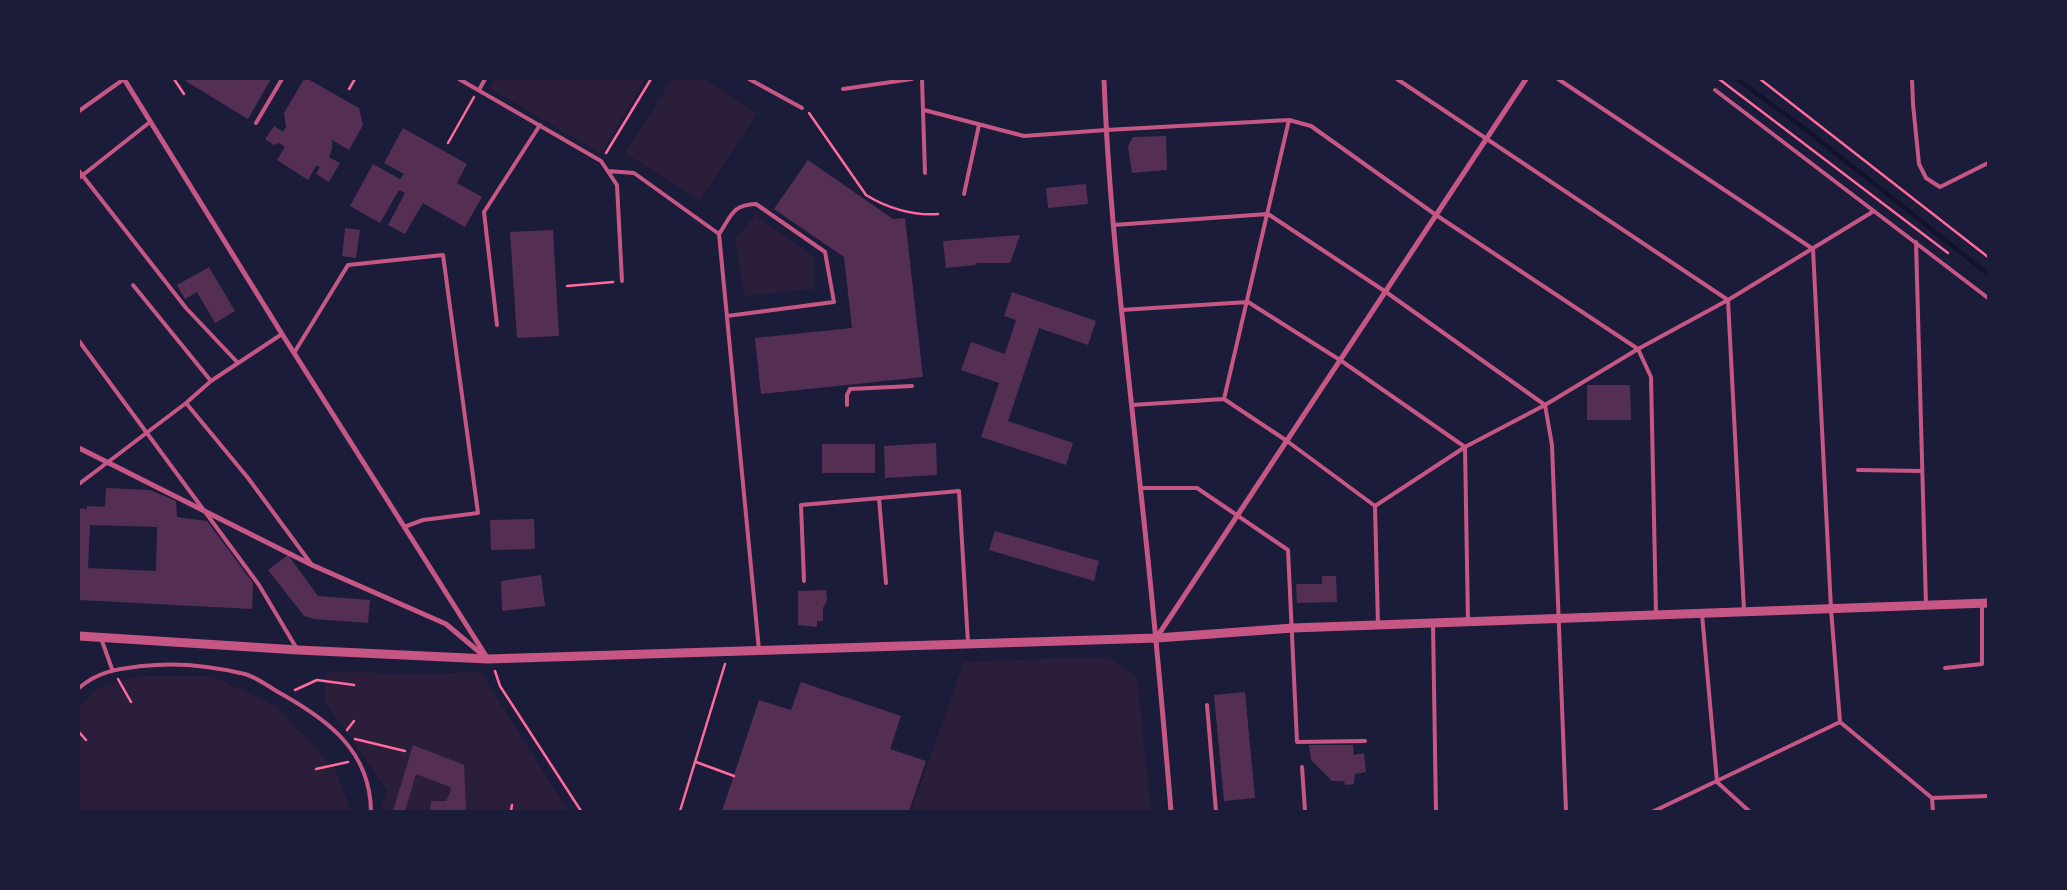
<!DOCTYPE html>
<html>
<head>
<meta charset="utf-8">
<style>
	body { margin:0 }
	#map { position:relative; width:2067px; height:890px; overflow:hidden; background:#1b1b3a; font-family:Roboto,sans-serif }
	canvas { display:block }
	.frame { position:absolute; inset:0; border:80px solid #1b1b3a; pointer-events:none }
</style>
</head>
<body>
<div id="map">
<canvas width="2067" height="890"></canvas>
<div class="frame"></div>
</div>
<script>
const c = document.querySelector('canvas').getContext('2d');
c.lineJoin = 'round';
function fill(path, color) {
  c.fillStyle = color;
  c.fill(path, 'evenodd');
}
function trace(path, color, width, dash) {
  c.strokeStyle = color;
  c.lineWidth = width;
  c.lineCap = dash ? 'butt' : 'round';
  c.setLineDash(dash || []);
  c.stroke(path);
}
fill(new Path2D(`
	M494,79h151l-44,75 -112,-66z
	M672,79h32l53,34 -57,88 -75,-48z
	M755,215l59,42v32l-70,7 -9,-57z
	M1090,657l20,2 27,19 14,133h-240l53,-149z
	M327,671l90,3 64,-2 87,139h-187l6,-21 -63,-90z
	M139,676h73l64,30 59,63 16,42h-272v-104l18,-19z`), '#2a1e3b');
trace(new Path2D(`
	M1737,79l68,50 183,145`), '#12122b', 4.5);
fill(new Path2D(`
	M185,79h86l-23,40 -61,-37z
	M304,79h4l51,29 4,17 -14,25 -17,-10v9l-3,8 11,6 -11,19 -13,-8 4,-7 -4,-1 -8,14 -31,-20 8,-13 -6,-4 -5,2 -9,-6 9,-13 9,6 3,-5 -2,-14z
	M403,128l64,36 -10,19 25,14 -17,30 -42,-24 -18,31 -17,-9 17,-32 -6,-3 -19,33 -30,-17 23,-42 27,15 4,-5 -20,-11z
	M1166,136l1,34 -35,3 -4,-27 5,-9z
	M808,160l85,59 12,-1 18,159 -162,17 -6,-56 97,-10 -8,-71 -70,-48z
	M1086,184l2,20 -40,4 -2,-20z
	M345,228l15,2 -4,28 -14,-2z
	M553,230l6,106 -42,2 -7,-106z
	M1020,235l-10,28h-33l-2,2 -29,3 -3,-27z
	M209,267l26,44 -20,12 -18,-31 -12,7 -8,-14z
	M1012,292l84,29 -8,24 -49,-17 -31,93 65,22 -7,22 -85,-28 18,-54 -38,-13 10,-28 34,12 11,-34 -12,-4z
	M1587,385h43l1,35h-44z
	M936,443l1,32 -52,3 -1,-32z
	M822,444h53v29h-53z
	M106,488l44,2 26,11 1,16 30,4 46,62 -1,26 -173,-9v-92l8,1v-3l18,1zM90,525l67,2 -1,44 -68,-3z
	M534,519l1,30 -44,1 -1,-30z
	M995,531l104,30 -5,20 -105,-31z
	M288,555l30,41 52,4 -2,23 -54,-4 -10,-3 -36,-46z
	M541,575l4,31 -43,5 -1,-30z
	M1322,576h14l1,26 -40,1 -1,-19h26z
	M826,590l1,10 -4,8v13h-6v6l-19,-2v-34z
	M801,682l100,34 -11,33 36,12 -17,50h-187l37,-111 32,10z
	M1245,692l10,106 -31,3 -10,-106z
	M413,745l51,20 2,46h-36l1,-10h15l5,-10 -1,-4 -34,-13 -11,37h-12z
	M1309,745h44l1,10 10,-2 2,19 -11,2 -1,10 -9,1 -1,-4h-12l-21,-21z`), '#542f53');
trace(new Path2D(`
	M174,79l10,15
	M1719,79l229,174
	M1760,79l228,178
	M349,89l6,-10
	M809,113l57,82c21,13 47,21 72,19
	M448,143l26,-46
	M606,153l45,-74
	M567,286l46,-4
	M495,671l5,15 81,125
	M118,679l13,23
	M295,690l22,-10 37,5
	M347,730l7,-9
	M79,732l7,8
	M355,739l50,12
	M696,762l38,14
	M316,769l32,-7
	M511,811l1,-6
	M680,811l45,-147`), '#ff6b9d', 2.5);
trace(new Path2D(`
	M459,79l142,82 16,24 5,96
	M749,79l53,29
	M922,79l3,94
	M1397,79l331,221
	M1558,79l255,170
	M1912,79l1,25 6,60 7,14 14,9 48,-24
	M843,89l69,-10
	M479,90l6,-11
	M1715,90l273,208
	M924,110l100,26 82,-6 183,-10 22,6 125,89 202,134 13,28 5,237
	M79,111l45,-32
	M1289,120l-65,279 63,42 88,65 3,119
	M256,123l26,-44
	M79,171l107,137 52,55
	M608,171l26,2 85,61 40,416
	M79,178l71,-56
	M964,194l15,-69
	M1268,214l118,78 159,113 7,40 14,366
	M1113,225l155,-11
	M719,234c13,-19 13,-29 37,-30l69,48 9,50 -107,14
	M1916,242l10,363
	M1813,249l18,360 9,113
	M133,285l78,96
	M1728,300l16,310
	M1248,302l92,58 125,87 3,175
	M1121,310l127,-8
	M497,325l-13,-113 56,-87
	M79,341l180,244 38,64
	M294,353l54,-88 95,-10 35,258 -55,7 -19,7
	M186,403l62,75 64,87
	M847,405v-10l3,-6 62,-3
	M1132,405l92,-6
	M1858,470l64,1
	M79,484l107,-81 25,-22 71,-47
	M1141,488h56l91,62 9,192 68,-1
	M879,498l7,85
	M1375,506l90,-59 80,-42 93,-56 90,-49 146,-89
	M804,581l-3,-76 158,-14 9,152
	M1702,614l15,168 32,29
	M1433,624l3,187
	M101,638l11,31
	M1945,668l37,-4v-60
	M79,688c19,-17 39,-19 63,-22 34,-4 70,0 103,8 11,3 23,12 33,18 49,27 92,58 93,119
	M1207,705l9,106
	M1840,722l92,76 56,-2
	M1302,767l3,44
	M1932,798l1,13
	M1654,811l186,-89`), '#c65784', 4);
trace(new Path2D(`
	M124,79l158,255 206,325
	M1104,79c5,136 22,270 36,405 12,109 22,218 31,327
	M79,448l233,117 134,59 38,32
	M1157,637l369,-558`), '#c65784', 5);
trace(new Path2D(`
	M79,636l219,14 190,9 669,-21 136,-10 695,-25`), '#c65784', 9);
</script>
</body>
</html>
